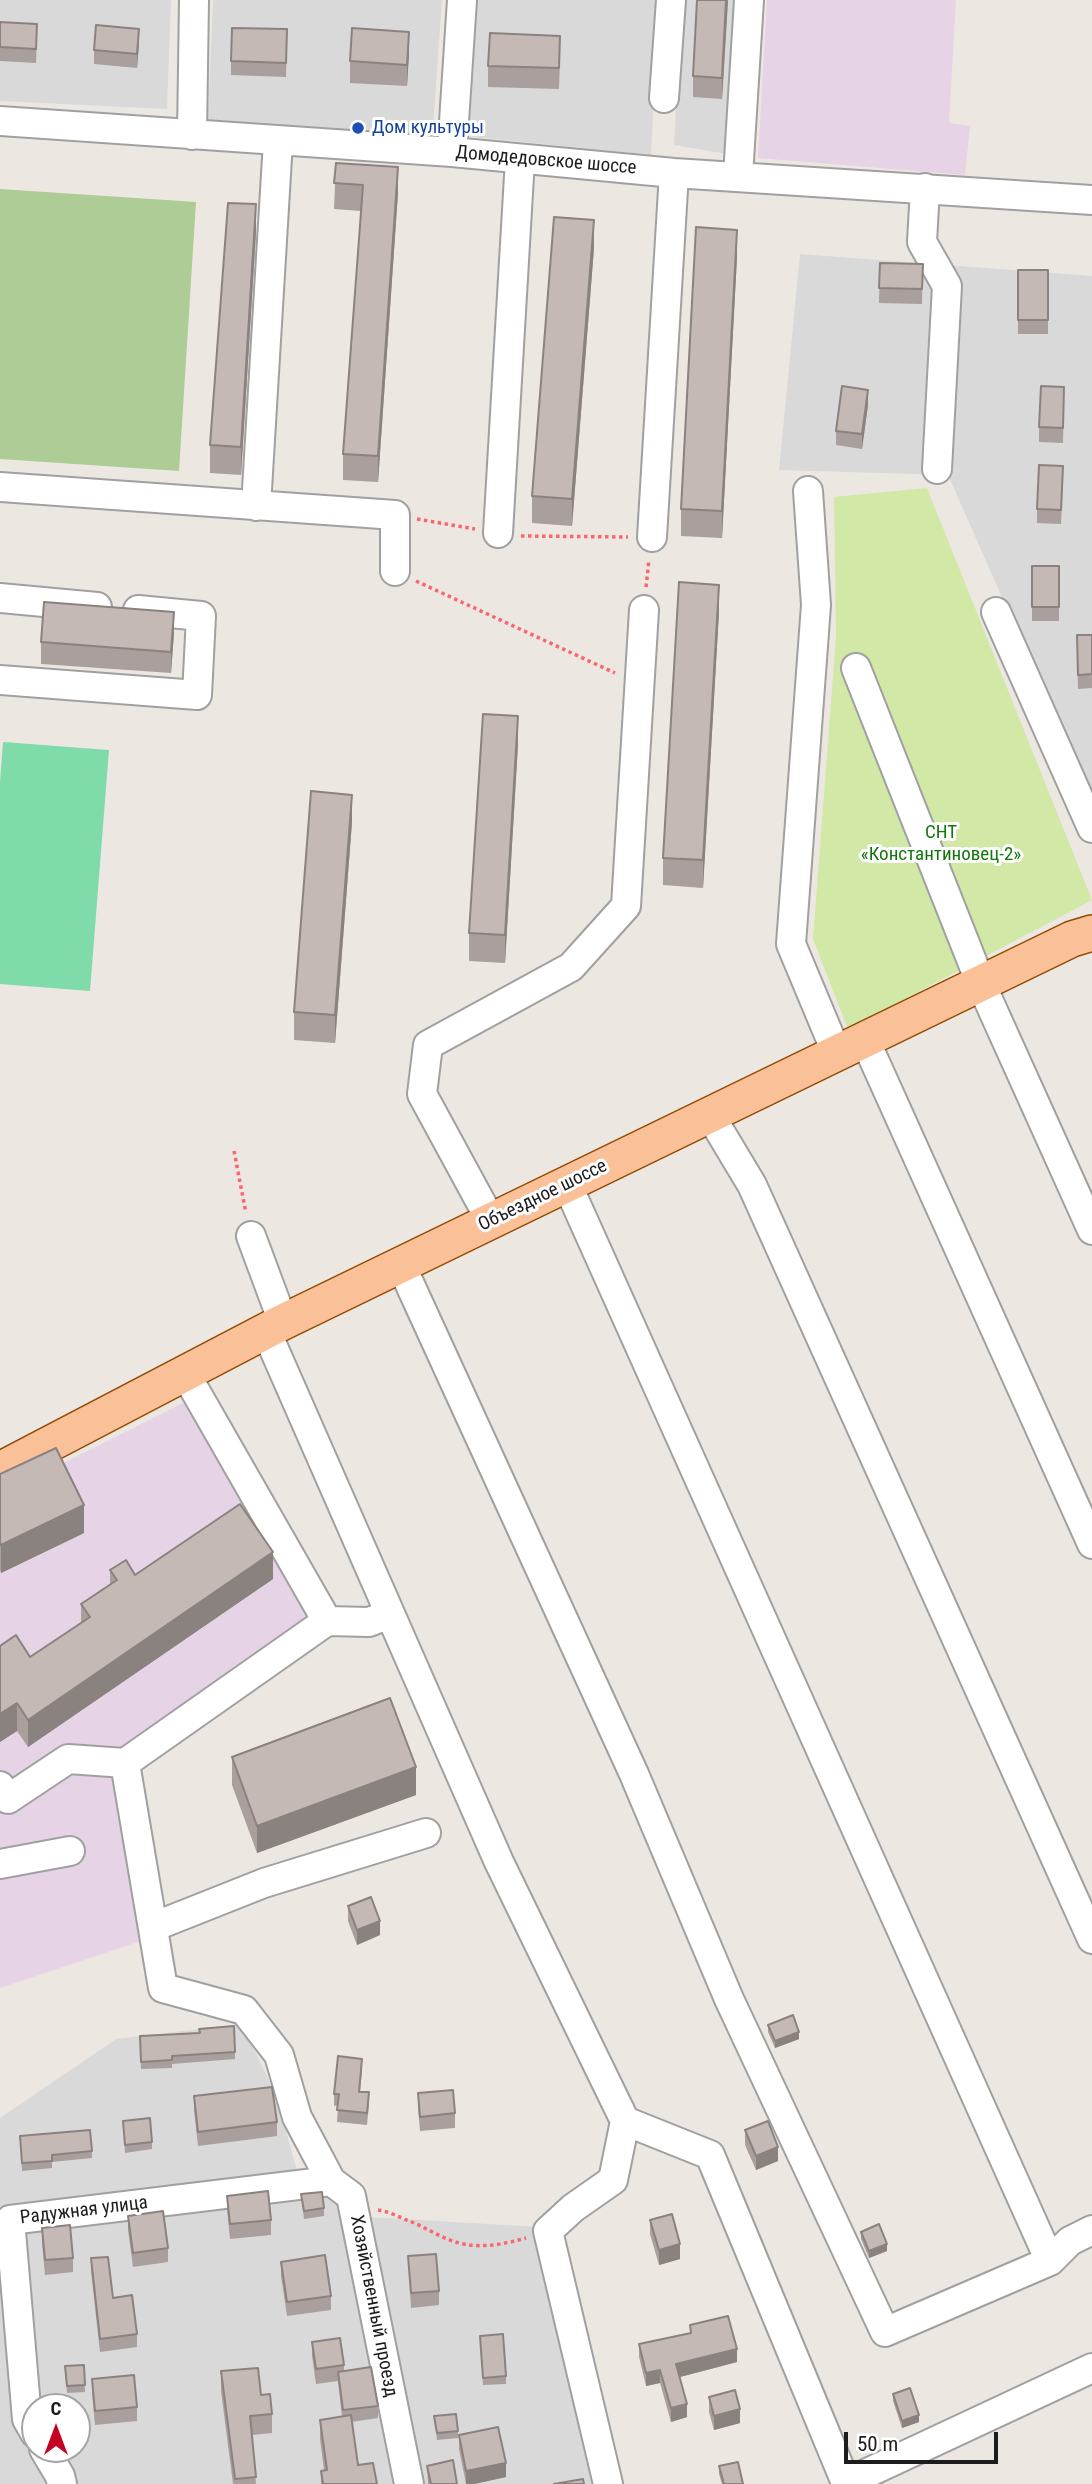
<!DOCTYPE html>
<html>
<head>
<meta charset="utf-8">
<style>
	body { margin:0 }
	#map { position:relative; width:1092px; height:2484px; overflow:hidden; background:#ede7e1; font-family:"Roboto Condensed",sans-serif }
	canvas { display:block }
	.north { position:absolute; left:21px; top:2393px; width:70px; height:70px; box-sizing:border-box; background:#fff; border:2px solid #a4a4a4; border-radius:50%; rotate:0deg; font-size:19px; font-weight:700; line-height:28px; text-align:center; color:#1c1c1c }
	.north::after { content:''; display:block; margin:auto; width:24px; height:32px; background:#c50221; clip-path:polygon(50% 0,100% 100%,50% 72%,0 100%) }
	.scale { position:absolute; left:844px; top:2432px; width:154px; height:32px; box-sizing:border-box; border:4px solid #1c1c1c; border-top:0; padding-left:9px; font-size:21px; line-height:24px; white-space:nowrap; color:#1c1c1c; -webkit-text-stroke:5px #fff; paint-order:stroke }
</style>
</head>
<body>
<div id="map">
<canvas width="1092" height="2484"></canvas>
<div class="north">С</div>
<div class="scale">50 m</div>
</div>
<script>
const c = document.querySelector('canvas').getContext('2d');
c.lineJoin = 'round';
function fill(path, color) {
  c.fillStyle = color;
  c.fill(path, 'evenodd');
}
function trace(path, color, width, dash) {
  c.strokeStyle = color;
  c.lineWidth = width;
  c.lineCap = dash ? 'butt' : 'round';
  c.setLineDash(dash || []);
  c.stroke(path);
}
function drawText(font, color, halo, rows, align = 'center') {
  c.font = font + ' "Roboto Condensed",sans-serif';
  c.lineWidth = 6;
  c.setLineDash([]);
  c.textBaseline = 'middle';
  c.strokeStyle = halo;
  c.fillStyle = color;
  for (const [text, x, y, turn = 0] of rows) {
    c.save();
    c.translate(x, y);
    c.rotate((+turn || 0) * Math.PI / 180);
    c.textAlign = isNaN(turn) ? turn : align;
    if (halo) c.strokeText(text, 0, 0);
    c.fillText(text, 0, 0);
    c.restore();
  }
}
fill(new Path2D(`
	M0,0h171l-4,109 -167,-8z
	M213,0h229l-10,141 -224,-21z
	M475,0h184l-8,155 -186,-19z
	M682,0h59l-14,154 -53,-9z
	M800,254l292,22v525l-144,-326 -169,-5z
	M242,2024l34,71 21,76 71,46 171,10 63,257h-602v-366l116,-79zM35,2407h42v42h-42z`), '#dad9d9');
fill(new Path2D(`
	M767,0h189l-7,123 21,3 -5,49 -207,-17z
	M189,1400l130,221 -196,133 42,179 -165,55v-493z`), '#e6d3e6');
fill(new Path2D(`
	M927,488l165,412 -244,129 -35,-90 23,-302 -2,-140z`), '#d1e8a7');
fill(new Path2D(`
	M0,189l196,13 -17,269 -179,-12z`), '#aecc96');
fill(new Path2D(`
	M3,742l106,8 -19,241 -90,-7v-202z`), '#7fdcaa');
const minor = new Path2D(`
	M664,98l7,-98
	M0,121l452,31 222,21 418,27
	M192,135l2,-135
	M452,152l10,-152
	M738,176l11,-176
	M925,188l-3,54 25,44 -10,183
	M0,487l395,28v56
	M808,491l8,114 -25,339 46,110
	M256,506l22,-365
	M498,533l22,-374
	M652,537l22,-364
	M0,598l97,9
	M996,612l96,216
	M856,668l125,316 111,246
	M0,680l197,15 4,-79 -63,-6
	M865,1040l227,504
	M710,1115l42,70 340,754
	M567,1184l483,1077
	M491,1221l-69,-127 6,-49 143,-78 55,-61 18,-296
	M251,1236l32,86
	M401,1265l233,509 95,225 156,333 165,-71 20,-20 22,-11
	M266,1331l233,531 126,259 85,34 136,328 246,-115
	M327,1621l42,1 21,-8
	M125,1763l38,225 81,22 35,45 18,62 34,64 20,15 58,288
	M0,1786l8,13 60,-40 57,4 202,-142 -142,-248
	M0,1864l70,-13
	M153,1927l111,-44 162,-50
	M35,2433l-8,-14 -17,-199 321,-39
	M44,2449l16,27 2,8
	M608,2484l-60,-253 25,-23 40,-28 12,-59`);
const major = new Path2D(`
	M0,1470l283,-148 789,-383 20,-6`);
trace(minor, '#a0a0a0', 32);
trace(major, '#924b02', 38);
trace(new Path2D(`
	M417,519l58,10
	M521,536l107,1
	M416,581l199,92
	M646,587l3,-27
	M234,1151l12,62
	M378,2210c10,1 21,7 31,11 14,5 27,14 41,19 25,10 51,5 76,-2`), '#f8676f', 3.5, [3.5, 3.5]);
trace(minor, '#fff', 28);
trace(major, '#fac199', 35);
fill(new Path2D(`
	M728,0l-6,99 -29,-2v-21z
	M0,22l37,16 -1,25 -36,-2z
	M139,43l-2,25 -43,-4v-14z
	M287,44l-1,33 -55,-2v-14z
	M409,53l-2,33 -57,-3v-22z
	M560,57l-1,32 -71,-2v-21z
	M336,163l62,30 -20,289 -35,-2v-26l18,-243 -27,-2z
	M256,232l-15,243 -31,-2v-28z
	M594,248l-22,278 -40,-3v-27z
	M737,257l-15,281 -41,-2v-27z
	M880,263l43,1 -1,40 -43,-1z
	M1018,270h30v64h-30z
	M1064,401l-1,42 -24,-1v-15z
	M868,405l-6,44 -26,-4v-14z
	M1063,480l-2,44 -24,-1v-14z
	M1032,566h27v55h-27z
	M719,612l-16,276 -40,-3v-27z
	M174,633l-3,40 -130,-9v-22z
	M1092,635v53l-14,1 -1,-40z
	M518,744l-13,219 -36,-2v-28z
	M352,822l-17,221 -41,-3v-28z
	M0,1474l84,59 -83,40 -1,-3z
	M110,1570l25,5 138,4 -245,168 -11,-16 -17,11v-96l30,11 51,-34v-19l29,-19z
	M232,1757l184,38 -159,58 -25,-68z
	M348,1906l32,29 -23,10 -9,-24z
	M768,2025l31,14 -24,9 -7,-16z
	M140,2036l95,16v7l-63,5v4l-31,1z
	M362,2070l-2,22 9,12 -2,21 -30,-3 1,-17 -4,1v-12z
	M418,2093l37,20v15l-35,3 -2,-23z
	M194,2096l83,26v14l-79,10 -4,-36z
	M123,2121l29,21v7l-27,4z
	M745,2130l33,31 -22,9 -11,-25z
	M20,2136l72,15v7l-40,4v6l-30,3z
	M301,2194l23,14v8l-20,3z
	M227,2196l44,24v15l-41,4 -3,-29z
	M128,2216l40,32v14l-35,5 -5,-37z
	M650,2220l30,39 -21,6 -9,-31z
	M42,2228l31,30v14l-28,3 -3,-33z
	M861,2232l26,19 -18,7 -8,-19z
	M408,2256l31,35v14l-28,3z
	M91,2258l22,40 24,36v13l-37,5 -9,-81z
	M281,2262l50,34v14l-44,6 -6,-40z
	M690,2325l47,37 -57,15 7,40 -16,5 -11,-39 -14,3 -7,-29v-13l51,-11z
	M312,2342l32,23v6l34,35v12l-27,4 7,43 19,19h-56v-13l3,-1 -4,-31v-19l22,-3 -4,-36 -22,3 -4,-28z
	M480,2343l26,33v8l-23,1z
	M84,2365l1,27 -18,1 -2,-20z
	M221,2371l40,24 11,19v19l-20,2 4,49h-23l-12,-93z
	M92,2379l45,28v14l-42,4 -3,-32z
	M893,2394l26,28 -17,6 -9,-27z
	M709,2397l31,26 -26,7 -5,-18z
	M434,2416l24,15v7l-21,2z
	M459,2435l47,42 -32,7h-8l-7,-35z
	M427,2466l30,18h-29z
	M719,2466l24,18h-21l-3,-10z`), '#a99f9c');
fill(new Path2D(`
	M726,0h2l-6,99v-21z
	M139,29v14l-2,25v-14z
	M409,32v21l-2,33v-21z
	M398,167v26l-20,289v-26z
	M256,204v28l-15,243v-28z
	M594,220v28l-22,278v-27z
	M737,230v27l-15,281v-27z
	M868,390v15l-6,44v-15z
	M719,585v27l-16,276v-28z
	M174,612v21l-3,40v-21z
	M518,716v28l-13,219v-28z
	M352,795v27l-17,221v-28z
	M84,1505v28l-83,40v-28z
	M273,1552v27l-245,168v-27z
	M17,1703v28l-17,11v-28z
	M416,1767v28l-159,58v-27z
	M380,1921v14l-23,10v-15z
	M799,2032v7l-24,9v-7z
	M778,2147v14l-22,9v-14z
	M680,2244v15l-21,6v-15z
	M887,2244v7l-18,7v-7z
	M737,2349v13l-61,16v-14z
	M660,2370v13l-14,3v-13z
	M687,2404v13l-16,5v-14z
	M740,2409v14l-26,7v-14z
	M919,2415v7l-17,6v-7z
	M506,2463v14l-32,7h-8v-13z`), '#8a827f');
const building = new Path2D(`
	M697,0h29l-4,78 -29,-2z
	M0,22l37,2 -1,25 -36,-2z
	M96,25l43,4 -2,25 -43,-4z
	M232,28l55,1 -1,34 -55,-2z
	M352,28l57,4 -2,33 -57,-4z
	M490,33l70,3 -1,32 -71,-2z
	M336,163l62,4 -20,289 -35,-2 20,-269 -29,-2z
	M228,203l28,1 -15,243 -31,-2z
	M554,217l40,3 -22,279 -40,-3z
	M696,227l41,3 -15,281 -41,-2z
	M880,263l43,1 -1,25 -43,-1z
	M1018,270h30v50h-30z
	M842,386l26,4 -6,44 -26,-3z
	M1041,386l23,1 -1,41 -24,-1z
	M1039,465l24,1 -2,44 -24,-1z
	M1032,566h27v41h-27z
	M679,582l40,3 -16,275 -40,-2z
	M44,602l130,10 -3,40 -130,-10z
	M1077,635h15v39l-14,1z
	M483,714l35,2 -13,219 -36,-2z
	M311,791l41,4 -17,220 -41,-3z
	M56,1448l28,57 -83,40 -1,-3v-68z
	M240,1504l33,48 -245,168 -11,-17 -17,11v-68l16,-11 14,22 60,-40 -9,-13 36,-24 -7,-10 16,-10 9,15z
	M390,1698l26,69 -159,59 -25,-69z
	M371,1897l9,24 -23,9 -9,-24z
	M793,2015l6,17 -24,9 -7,-16z
	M234,2026l1,26 -63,4v4l-31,2 -1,-26 60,-3 -1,-4z
	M338,2056l24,3 -3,33h10l-2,21 -30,-3 2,-16h-5z
	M272,2087l5,35 -79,10 -4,-36z
	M453,2090l2,23 -35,4 -2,-24z
	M150,2118l2,24 -27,3 -2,-24z
	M768,2121l10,26 -22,9 -11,-26z
	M90,2130l2,21 -40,4v6l-30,2 -2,-27z
	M268,2191l3,29 -41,4 -3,-28z
	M322,2192l2,16 -20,3 -3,-17z
	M163,2211l5,37 -35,5 -5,-37z
	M672,2214l8,30 -21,6 -9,-30z
	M879,2224l8,20 -18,7 -8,-19z
	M70,2225l3,33 -28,2 -3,-32z
	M436,2254l3,37 -28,2 -3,-37z
	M325,2255l6,41 -44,6 -6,-40z
	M108,2257l5,41 19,-3 5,39 -37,5 -9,-81z
	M728,2316l9,33 -61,15 11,40 -16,4 -11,-38 -14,3 -7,-29 52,-11 -1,-8z
	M503,2334l3,42 -23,2 -3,-42z
	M340,2338l4,27 -28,4 -4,-27z
	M84,2365l1,20 -18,1 -2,-20z
	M371,2367l7,39 -35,4 -5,-38z
	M258,2368l3,27 9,-1 2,20 -22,2 6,61 -21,2 -14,-108z
	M134,2375l3,32 -42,4 -3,-32z
	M910,2388l9,27 -17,6 -9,-27z
	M735,2390l5,19 -26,7 -5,-19z
	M456,2414l2,17 -21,2 -3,-17z
	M351,2415l7,50 15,-2 4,21h-54l-2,-13 6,-1 -7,-50z
	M498,2427l8,36 -40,8 -7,-36z
	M453,2460l4,24h-26l-4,-18z
	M738,2462l5,22h-19l-5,-18z
	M583,2479l1,5h-30z`);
fill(building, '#c5b9b5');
trace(building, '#8a827f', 2);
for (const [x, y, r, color] of [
	[358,128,7,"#1a4fb4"]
]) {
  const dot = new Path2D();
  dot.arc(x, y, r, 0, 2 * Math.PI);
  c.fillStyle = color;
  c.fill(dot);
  trace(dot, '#fff', 2.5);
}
drawText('19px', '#164399', '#fff', [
	["Дом культуры",372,128]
], 'left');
drawText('19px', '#1c1c1c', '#fff', [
	["Домодедовское шоссе",546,161,5],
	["Объездное шоссе",543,1196,-26],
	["Радужная улица",84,2211,-7],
	["Хозяйственный проезд",373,2306,79]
]);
drawText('19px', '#14770c', '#fff', [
	["СНТ",941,833],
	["«Константиновец-2»",941,855]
]);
</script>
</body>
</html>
